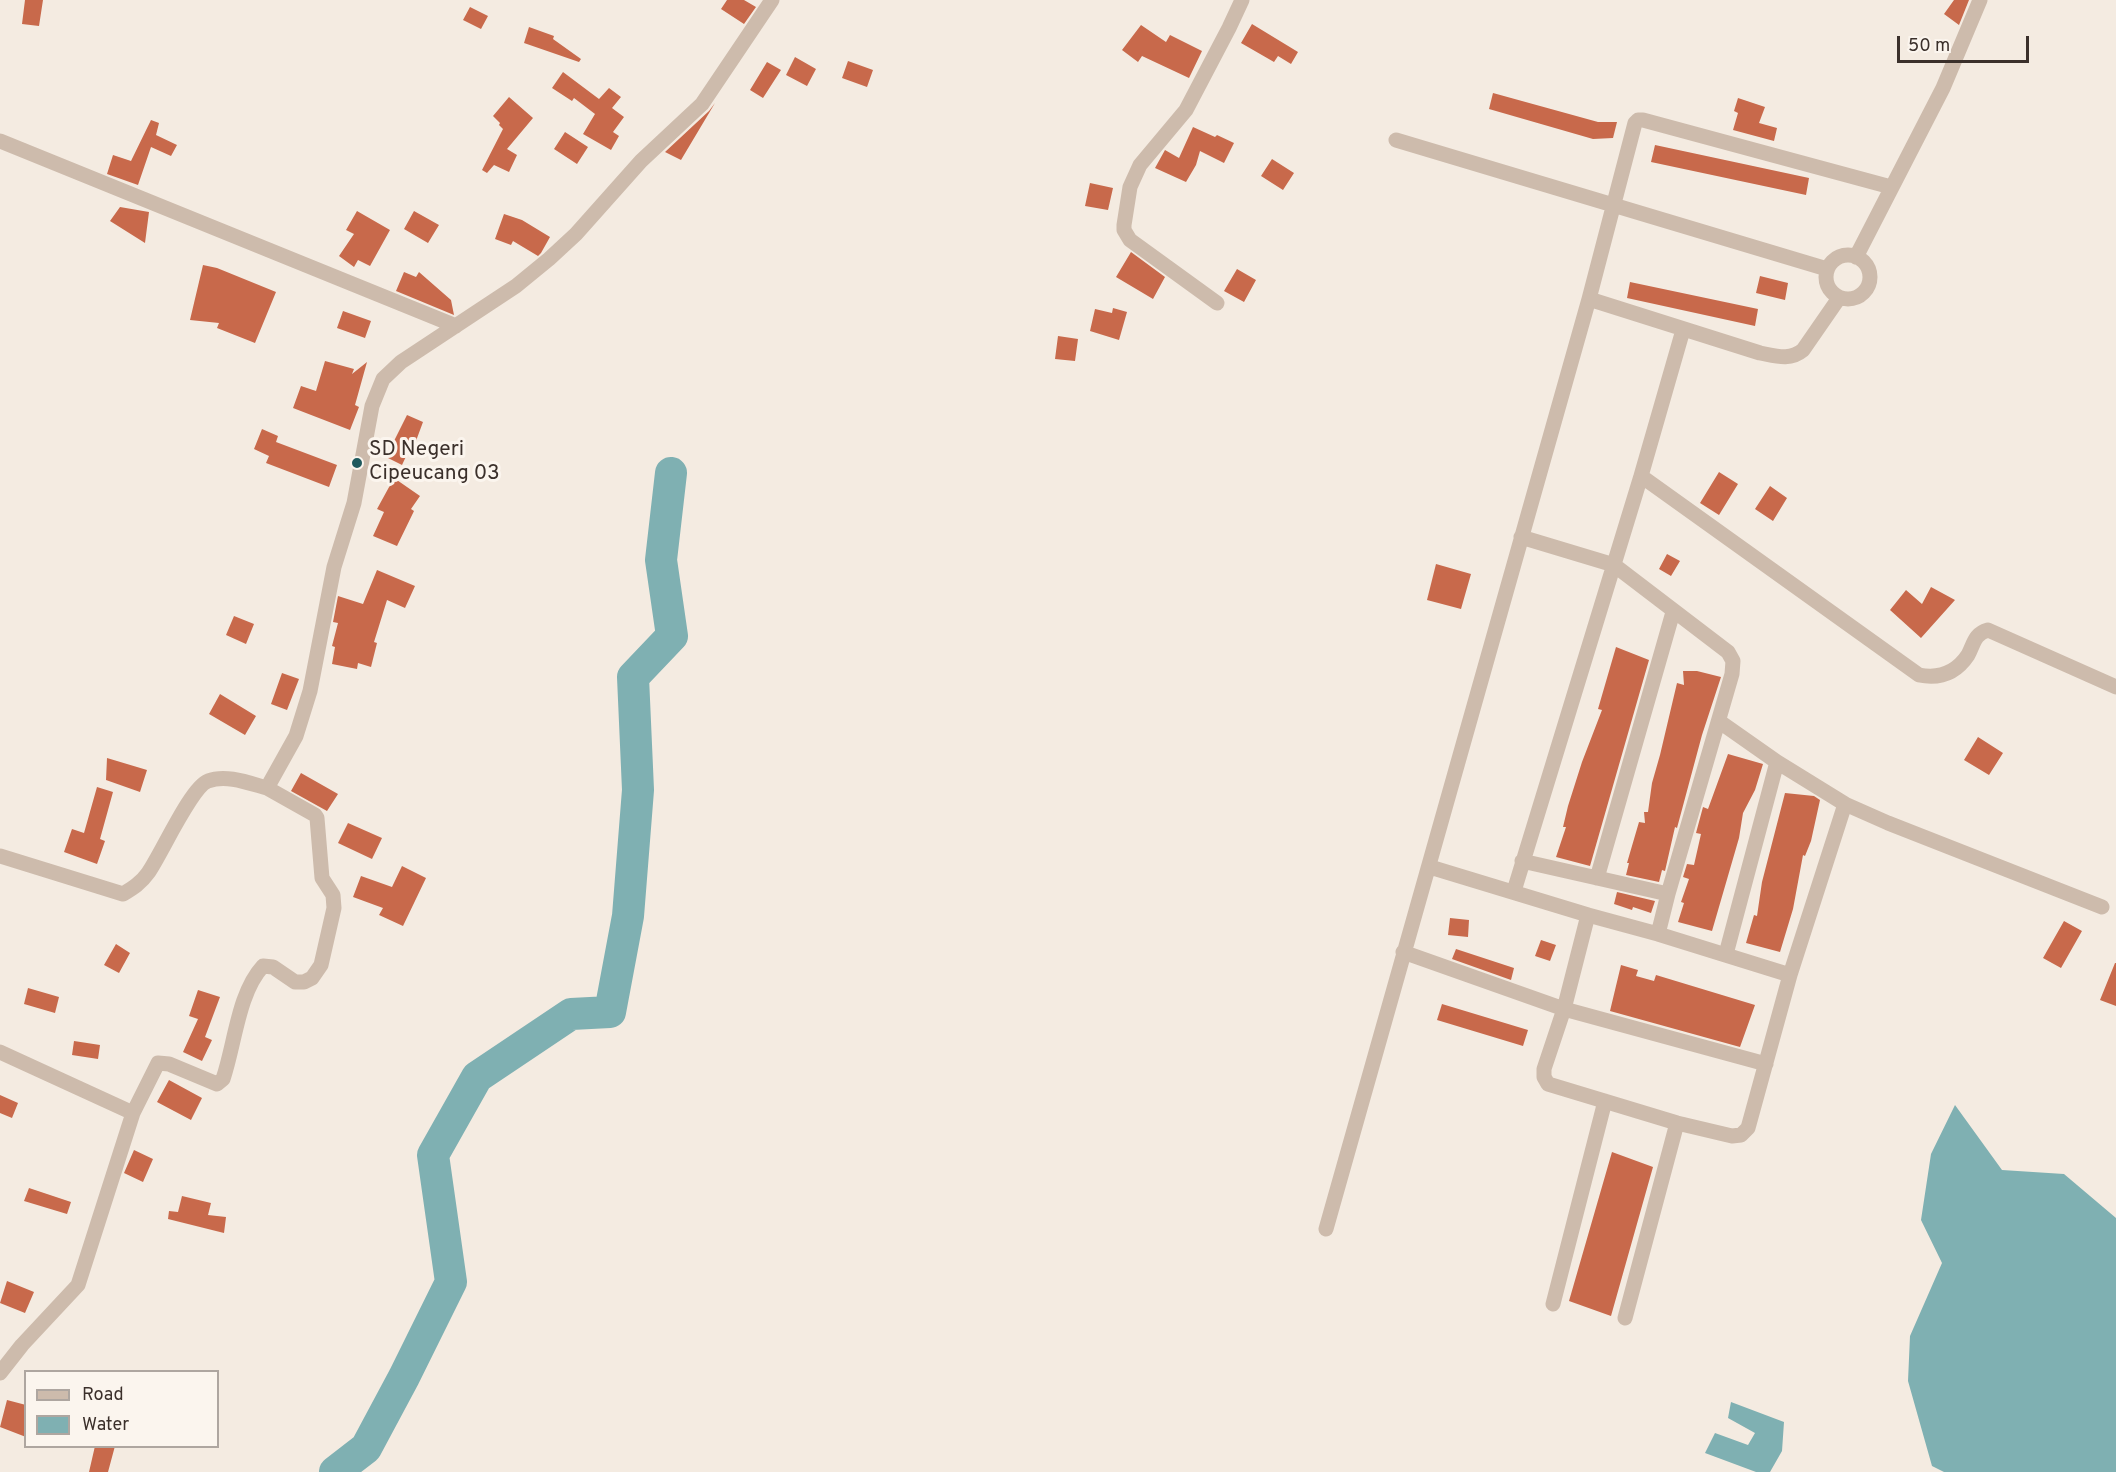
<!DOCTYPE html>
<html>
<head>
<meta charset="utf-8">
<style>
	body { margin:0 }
	#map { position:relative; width:2116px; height:1472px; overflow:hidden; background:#f4ebe1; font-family:Overpass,sans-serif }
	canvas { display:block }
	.legend { position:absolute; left:24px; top:1370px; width:195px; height:78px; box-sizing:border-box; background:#fbf5ee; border:2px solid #aea6a0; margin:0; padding:8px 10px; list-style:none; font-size:18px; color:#3b302b }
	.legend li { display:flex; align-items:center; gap:12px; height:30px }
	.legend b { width:30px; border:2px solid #aea6a0 }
	.scale { position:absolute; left:1897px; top:36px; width:132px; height:27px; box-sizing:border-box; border:3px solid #3b302b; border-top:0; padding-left:8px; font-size:18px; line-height:21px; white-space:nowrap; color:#3b302b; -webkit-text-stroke:4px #fbf5ee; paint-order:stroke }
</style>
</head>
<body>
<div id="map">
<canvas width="2116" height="1472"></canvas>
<ul class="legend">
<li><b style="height:8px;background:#cdbbac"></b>Road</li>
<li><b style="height:16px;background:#7fb0b2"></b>Water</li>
</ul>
<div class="scale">50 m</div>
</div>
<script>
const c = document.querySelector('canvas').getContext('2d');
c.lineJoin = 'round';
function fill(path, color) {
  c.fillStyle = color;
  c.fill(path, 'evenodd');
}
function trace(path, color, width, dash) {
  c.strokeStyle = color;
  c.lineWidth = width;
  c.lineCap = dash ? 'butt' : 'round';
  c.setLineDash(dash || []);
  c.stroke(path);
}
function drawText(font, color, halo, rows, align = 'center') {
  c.font = font + ' Overpass,sans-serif';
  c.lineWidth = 6;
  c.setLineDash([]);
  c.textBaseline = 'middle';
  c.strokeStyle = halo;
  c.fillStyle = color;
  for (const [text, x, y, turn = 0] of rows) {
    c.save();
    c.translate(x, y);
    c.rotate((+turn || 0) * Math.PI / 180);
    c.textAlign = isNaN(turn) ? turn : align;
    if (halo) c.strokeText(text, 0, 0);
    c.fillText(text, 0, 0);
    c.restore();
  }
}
fill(new Path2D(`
	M1955,1105l47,65 62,4 52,44v254h-172l-12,-6 -24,-85 2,-45 32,-73 -21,-43 10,-66z
	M1731,1402l53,20 -2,29 -12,21h-14l-51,-19 10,-20 33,12 7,-12 -27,-15z`), '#7fb0b2');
trace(new Path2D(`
	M335,1472l31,-24 38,-71 47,-95 -18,-127 44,-78 94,-63 39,-2 18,-96 10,-126 -5,-113 39,-41 -11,-76 10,-87`), '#7fb0b2', 32);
fill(new Path2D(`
	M25,0h18l-4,26 -17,-2z
	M727,0h17l12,7 -12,17 -23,-15z
	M1954,0h15l-10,25 -15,-11z
	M470,7l18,9 -7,13 -18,-9z
	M1252,24l46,28 -7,12 -13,-8 -4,6 -33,-19z
	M1141,25l25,17 4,-7 32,16 -13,27 -47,-22 -4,6 -16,-12z
	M529,27l25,9 -1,3 28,20 -2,3 -55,-19z
	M795,57l21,12 -9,17 -21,-11z
	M848,61l25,9 -6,17 -25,-9z
	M767,62l14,8 -18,28 -13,-8z
	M563,72l36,27 10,-11 12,9 -9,11 12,9 -11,15 6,4 -8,14 -28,-16 12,-20 -21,-16 -2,3 -20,-13z
	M1493,93l105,29h19l-4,16 -20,1 -104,-30z
	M509,97l24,21 -26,31 10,6 -8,17 -15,-7 -7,8 -5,-3 21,-41 -4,-4 1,-2 -7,-7z
	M1738,98l27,9 -6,16 18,5 -3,13 -41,-11 5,-17 -4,-2z
	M715,103l-34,57 -16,-8 44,-41z
	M151,120l8,3 -3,12 21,10 -6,11 -20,-9 -13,38 -31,-11 6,-19 18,6z
	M1193,127l22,10 2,-2 17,8 -10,20 -24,-12 -4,14 -10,17 -31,-14 10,-18 14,8z
	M565,132l23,15 -11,17 -23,-15z
	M1655,145l154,33 -3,17 -155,-33z
	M1272,159l22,14 -11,17 -22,-14z
	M1090,183l23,5 -5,22 -23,-4z
	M120,207l29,5 -4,31 -35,-22z
	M357,211l33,19 -20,36 -12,-6 -4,7 -15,-11 15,-22 -8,-4z
	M414,211l25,14 -11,18 -24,-14z
	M504,214l18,6 28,17 -9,16 -3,3 -25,-15 -2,4 -16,-6z
	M1131,252l34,25 -12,22 -37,-22z
	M203,265l14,3 59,24 -21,51 -38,-15 2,-5 -29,-3z
	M1237,269l19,11 -12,22 -20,-11z
	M404,272l12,5 3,-5 32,28 3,15 -58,-24z
	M1760,276l28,7 -3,17 -29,-7z
	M1630,282l128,27 -3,17 -128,-28z
	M1113,308l14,4 -8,28 -29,-9 5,-22 17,4z
	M343,311l28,10 -6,17 -28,-10z
	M1058,336l20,3 -3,22 -20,-2z
	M325,361l29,8 -2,5 15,-12 -12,43 4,2 -9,23 -57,-22 8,-22 15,5z
	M407,415l16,7 -10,27 -3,-1 -8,17 -16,-8z
	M262,429l16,7 -2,6 61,23 -8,22 -63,-24 3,-7 -15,-7z
	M1719,472l19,12 -19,31 -19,-12z
	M394,478l26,18 -9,13 3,2 -17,35 -24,-10 11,-24 -7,-3z
	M1770,486l17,12 -14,23 -18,-12z
	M1667,554l13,7 -9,15 -12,-7z
	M1436,564l35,10 -10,35 -34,-9z
	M377,570l38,16 -10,22 -18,-8 -13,42 3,1 -6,24 -13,-4 -1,6 -25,-5 3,-17 -3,-1 6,-23 -5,-1 5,-26 25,8z
	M1931,587l24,13 -34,38 -31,-28 16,-20 16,14z
	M234,616l20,8 -8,20 -20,-9z
	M1616,647l33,13 -59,206 -34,-9 10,-30h-3l5,-21 14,-44 20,-52 -4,-1z
	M1683,671h14l24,6 -19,58 -25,93 -2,-1 -10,44 -3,-1 -3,12 -33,-7 3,-12h-2l12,-41 6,1 -1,-11h4l4,-29 8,-28 17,-72 7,2z
	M282,673l17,6 -12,31 -16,-6z
	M220,694l36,22 -11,19 -36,-21z
	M1978,737l25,16 -14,22 -25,-15z
	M1728,754l35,10 -8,26 -12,23 -4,25 -27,93 -34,-9 6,-19 -3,-1 8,-23 -6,-2 4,-13 7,1 7,-31 -5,-1 7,-26 5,2z
	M107,758l40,12 -7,22 -34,-12z
	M301,773l37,21 -11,17 -36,-20z
	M97,787l16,5 -13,47 5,2 -8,23 -33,-12 8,-23 12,4z
	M1785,793l29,3 6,4 -9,41 -6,15 -2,-1 -10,54 -13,43 -34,-9 8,-28 3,1 5,-34z
	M348,823l34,15 -10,21 -34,-16z
	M402,866l24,12 -23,48 -24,-11 4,-7 -30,-11 8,-21 31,11z
	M1617,892l38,9 -4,12 -18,-6 -1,3 -18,-6z
	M1450,918l19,2 -1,17 -20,-2z
	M2064,921l18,10 -21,37 -18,-10z
	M1541,940l15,5 -6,16 -15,-5z
	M116,944l14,9 -11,20 -15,-8z
	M1456,949l58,19 -3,12 -59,-21z
	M2115,963h1v43l-16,-6z
	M1621,965l17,5 -2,6 18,5 2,-6 99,30 -15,42 -130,-36z
	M28,988l31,9 -4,16 -31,-9z
	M198,990l22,7 -15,40 7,3 -10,21 -19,-9 15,-33 -9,-3z
	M1442,1004l86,26 -5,16 -86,-26z
	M74,1041l26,4 -2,14 -26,-4z
	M169,1080l33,18 -11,22 -34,-18z
	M0,1095l18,8 -6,15 -12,-5z
	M134,1150l19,9 -10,23 -19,-9z
	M1612,1152l41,15 -42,149 -42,-15z
	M29,1188l42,14 -4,12 -43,-13z
	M182,1196l29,7 -3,12 18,2 -2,16 -56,-14 1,-8 9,1z
	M7,1281l27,11 -9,21 -25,-10z
	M7,1400l19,5v32l-26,-10z
	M95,1446h20l-7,26h-19z`), '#c8694b');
trace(new Path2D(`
	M1396,140l431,129
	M0,141l456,185
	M1826 277a22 22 0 1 1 44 0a22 22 0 1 1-44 0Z
	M1856,257l87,-169 37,-88
	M1589,299l171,54c16,3 30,8 43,-3l36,-52
	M1217,303l-87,-63 -6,-10v-5l6,-38 10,-22 46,-55 43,-82 13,-28
	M1641,476l278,199c20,4 37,-2 49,-20 6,-11 6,-21 20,-25l128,57
	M1521,537l93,28 114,87 5,9 -1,13 -64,220 -10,40
	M1845,804l43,19 214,84
	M0,856l123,38c10,-6 18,-11 25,-21 13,-18 43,-86 60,-92 18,-7 41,2 59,7l29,-52 14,-45 24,-124 20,-64 18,-97 11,-27 18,-17 115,-76 33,-27 27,-25 65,-73 61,-57 70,-104
	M1522,861l146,33
	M1430,867l158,48 -24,94 -20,60v8l4,7 129,39 55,13 9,-1 7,-7 42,-153 55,-171 -68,-42 -57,-40
	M1597,878l76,-266
	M1514,891l127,-415 42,-146
	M1588,915l70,19 132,41
	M1403,952l161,57 202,55
	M1726,954l51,-192
	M0,1052l133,61
	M1326,1229l263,-930 46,-176 3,-3h5l248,67
	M1553,1304l52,-203
	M1625,1318l52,-195
	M0,1373l22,-28 56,-60 55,-172 25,-50 11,1 48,20 6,-5c12,-35 15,-86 40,-113l10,1 22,15h9l8,-4 9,-13 13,-57 -1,-13 -11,-17 -5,-60 -2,-3 -48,-27`), '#cdbbac', 15);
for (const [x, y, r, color] of [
	[357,463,6,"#1f5a5e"]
]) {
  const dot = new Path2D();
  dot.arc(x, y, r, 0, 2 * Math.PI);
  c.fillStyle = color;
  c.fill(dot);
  trace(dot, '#fbf5ee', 2);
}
drawText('21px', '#3b302b', '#fbf5ee', [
	["SD Negeri",369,451],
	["Cipeucang 03",369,475]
], 'left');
</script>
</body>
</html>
